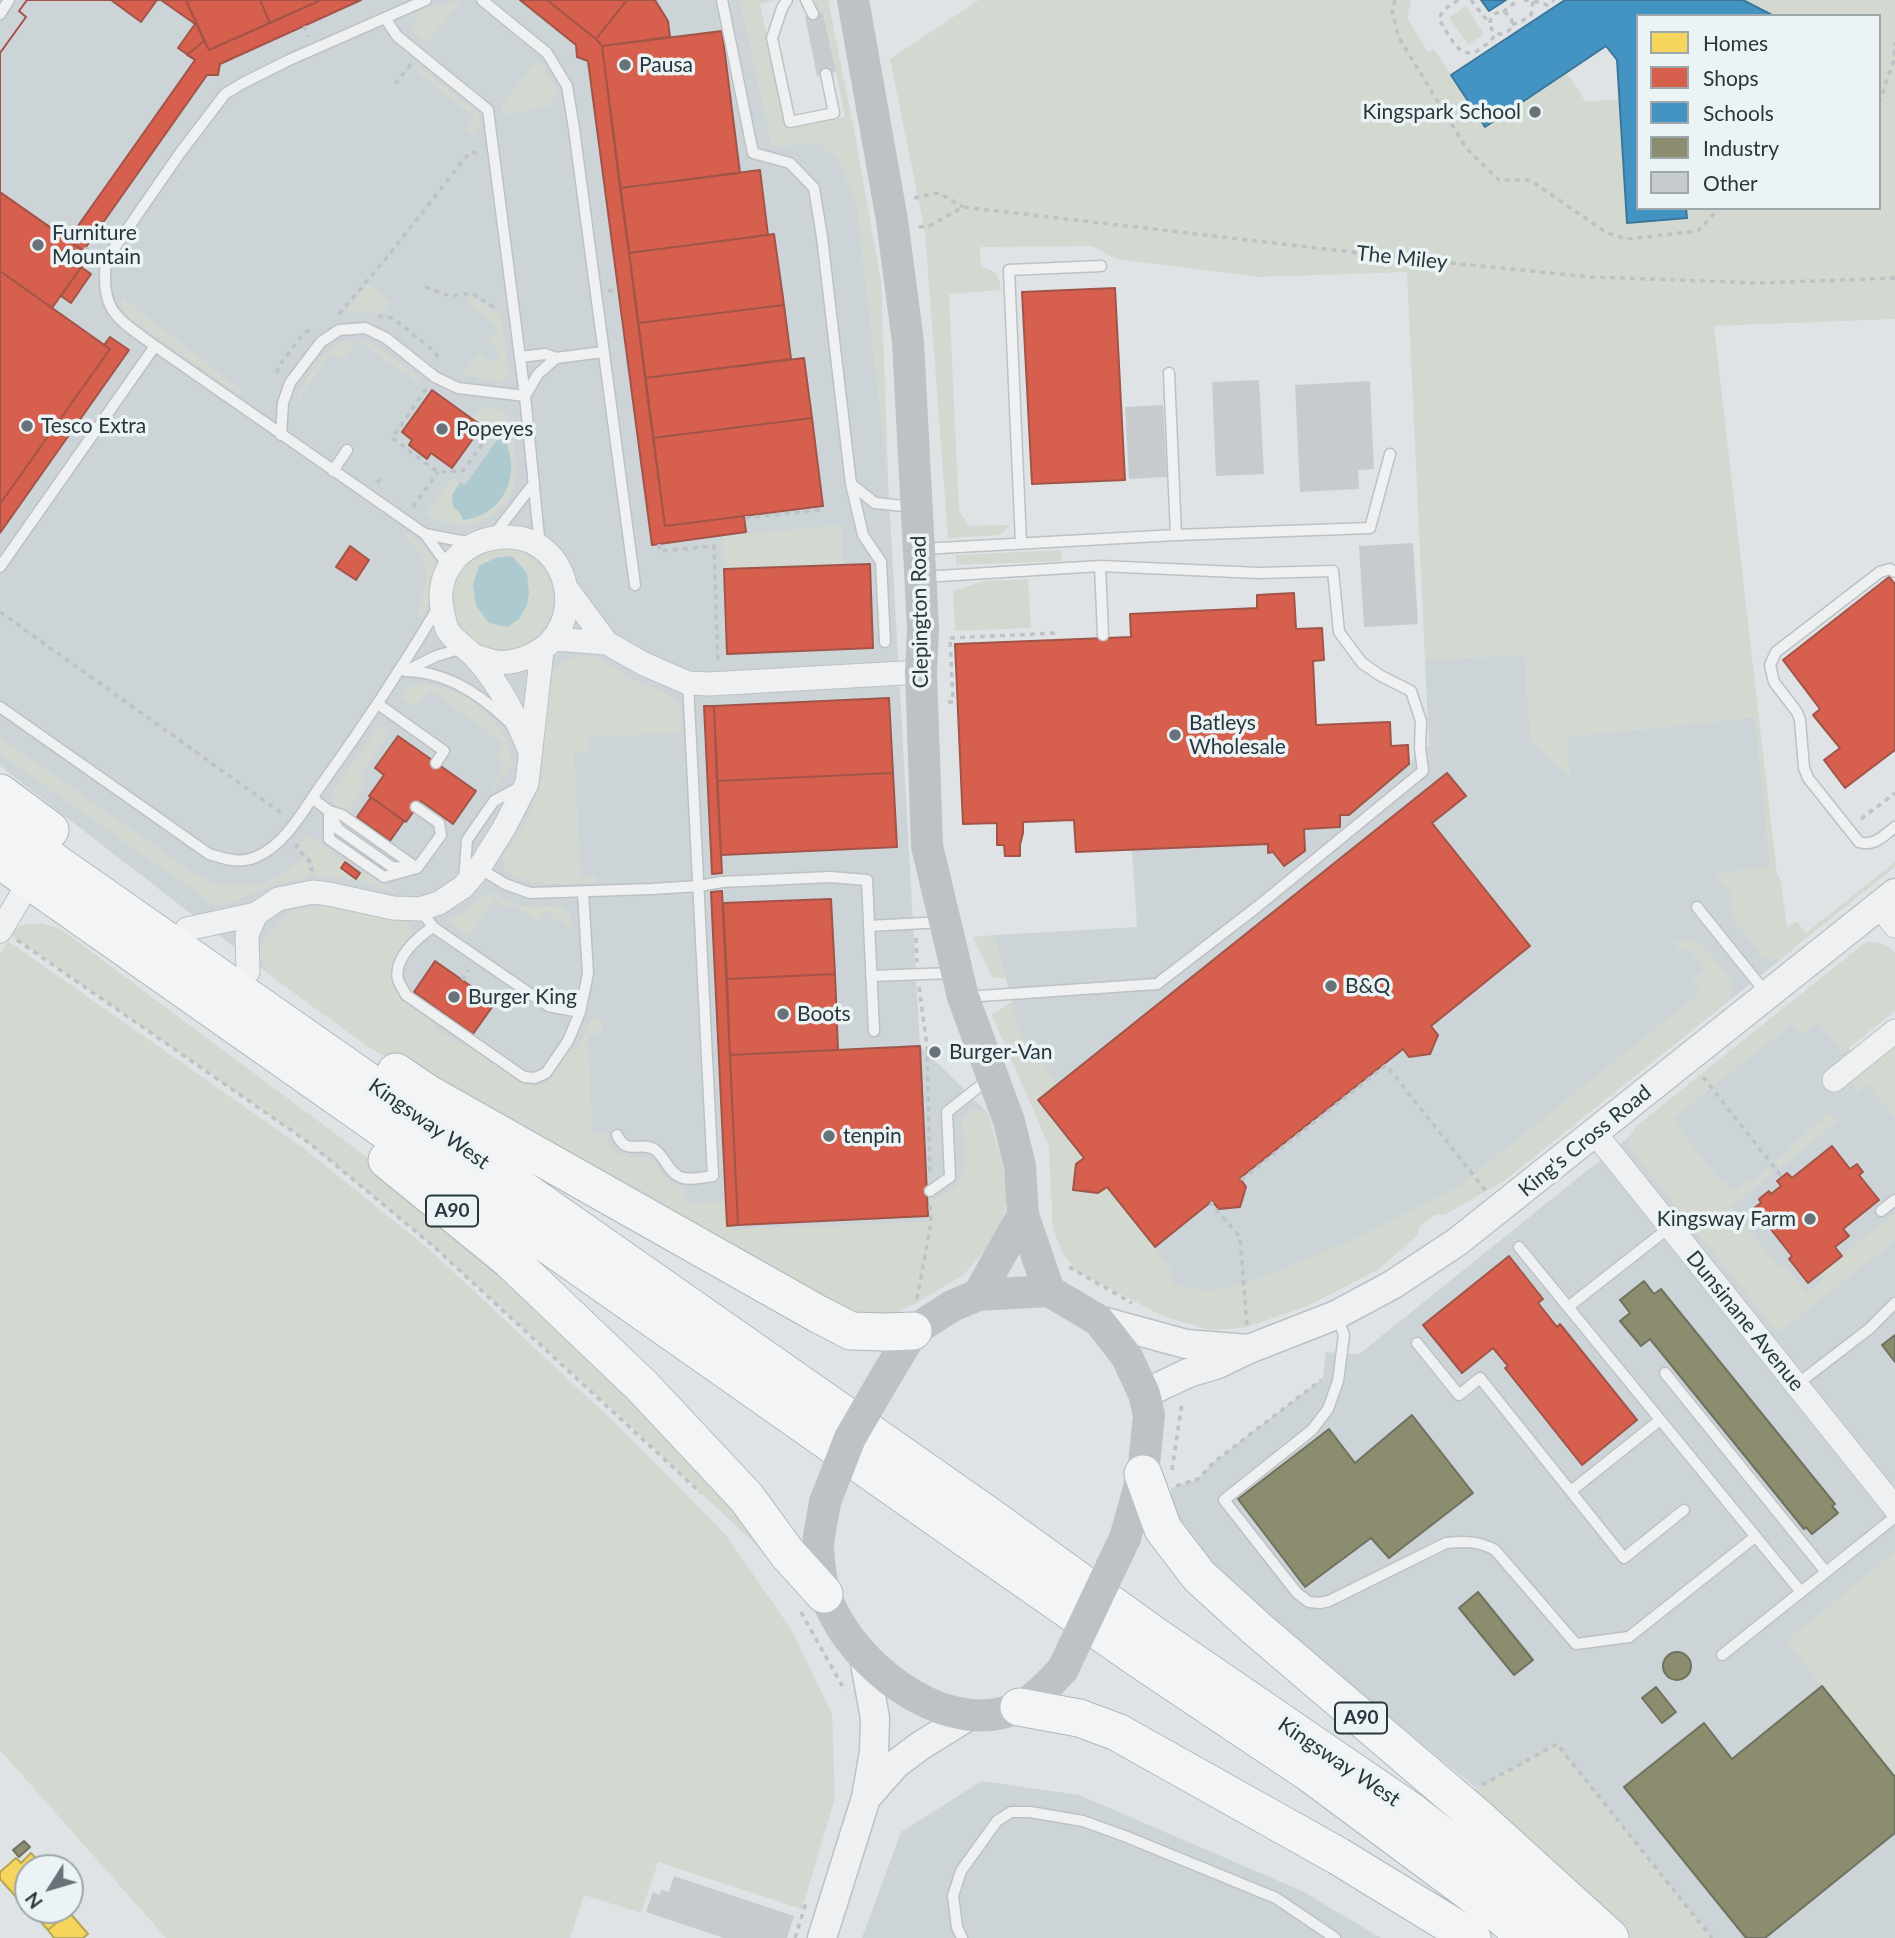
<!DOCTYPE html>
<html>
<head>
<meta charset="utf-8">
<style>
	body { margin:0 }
	#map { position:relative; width:1895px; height:1938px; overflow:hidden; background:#dfe3e5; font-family:Lato,sans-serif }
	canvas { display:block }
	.legend { position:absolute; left:1636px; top:14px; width:245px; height:196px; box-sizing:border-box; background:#ecf3f5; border:2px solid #9da8ab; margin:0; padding:9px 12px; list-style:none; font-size:21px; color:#27373d }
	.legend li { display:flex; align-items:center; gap:14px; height:35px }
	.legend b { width:35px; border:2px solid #9da8ab }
	.north { position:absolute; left:14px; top:1854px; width:70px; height:70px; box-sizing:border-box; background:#ecf3f5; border:2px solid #9da8ab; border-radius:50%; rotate:233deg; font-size:19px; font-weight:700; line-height:28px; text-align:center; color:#27373d }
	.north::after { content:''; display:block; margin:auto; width:24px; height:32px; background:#677378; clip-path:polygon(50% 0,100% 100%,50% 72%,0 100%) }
</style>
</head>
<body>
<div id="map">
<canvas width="1895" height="1938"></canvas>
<ul class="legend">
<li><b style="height:19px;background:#f6d55c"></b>Homes</li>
<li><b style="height:19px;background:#d6604d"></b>Shops</li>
<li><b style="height:19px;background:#4393c3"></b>Schools</li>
<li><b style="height:19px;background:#8c8c6e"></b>Industry</li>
<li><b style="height:19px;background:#c7cbcd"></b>Other</li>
</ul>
<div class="north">N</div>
</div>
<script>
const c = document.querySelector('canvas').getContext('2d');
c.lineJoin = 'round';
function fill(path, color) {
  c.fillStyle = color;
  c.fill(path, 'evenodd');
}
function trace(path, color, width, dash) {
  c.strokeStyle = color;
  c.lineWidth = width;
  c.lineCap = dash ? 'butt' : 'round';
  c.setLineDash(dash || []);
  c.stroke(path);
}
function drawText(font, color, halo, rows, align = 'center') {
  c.font = font + ' Lato,sans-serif';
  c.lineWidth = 7;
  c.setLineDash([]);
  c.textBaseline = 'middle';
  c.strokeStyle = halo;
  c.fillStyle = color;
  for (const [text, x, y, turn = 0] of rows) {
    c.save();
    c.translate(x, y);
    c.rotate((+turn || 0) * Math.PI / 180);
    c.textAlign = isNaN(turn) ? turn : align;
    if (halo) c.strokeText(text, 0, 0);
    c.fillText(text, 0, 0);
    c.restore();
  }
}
fill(new Path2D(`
	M0,0h747l29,138 77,-13 28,157 7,198 32,566 68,67 14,47 -38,114 -48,29 -31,15 -518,-272 -93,-68 -274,-212z
	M1525,654l6,86 38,36 -3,-39 189,-20 22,158 3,3 7,51 9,18 -291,233 -61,35 -8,-1 -17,12 -1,9 -41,35 -68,35 -62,22 -36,3 -48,-14 -86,-45 -14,-17 -10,-26 -4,-82 -57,-131 20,-13 -18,-67 143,-8 -5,-78 136,-5v8h5l11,14 21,-15 -1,-22 36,-2v-12h9l80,-70 -4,-85z
	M1808,998l87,108v117l-104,83 -129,-185z
	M1629,1137l2,12 147,183 117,-92v698h-226l-179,-156 -14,6 -283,-232 -22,-46v-22l27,-9 16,-17 109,-84 3,-26 33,2z
	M982,1781l97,14 223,96 79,47h-519l39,-106z`), '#cdd4d8');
fill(new Path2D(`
	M462,0l-35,43 -16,-13 8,-19z
	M740,0h36l-16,4 27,124 58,-11 -21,-104h-7l-3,-13h14l25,125 28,157 7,198 -31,-271 -18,-50 -22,-16 -45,4z
	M979,0h432l-4,18 21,34 6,-3 51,77 81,-54 20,30 33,-3 8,124 60,-5 -1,-10h193v-192h-105l-31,-16h152v319l-181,7 63,549 3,3 7,50 9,-7 10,12 89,-71v5l-116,93 -16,-3 -31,-39 -1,-24 -17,-20 56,-7 -15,-150 -189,20 4,40 -39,-37 -6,-86 -100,6 -18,-388 -148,5 -143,-18 -24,-13 -112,1 1,20c15,3 18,8 20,23l-52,4 10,217 11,15 40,-1 -10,10 -52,3 -23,-306 -35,-173z
	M1466,6l18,28 -16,11 -19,-27z
	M538,60l13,19 7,15 -10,12 -45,9 -2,-10z
	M418,66l61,48 1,9 -5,13 -9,-8 8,-11 -61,-49z
	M369,283l22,19 -9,11 -37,-1z
	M470,295l31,20 8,59 -7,7 -41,-6 18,-22 13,10 9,-11 -12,-10 10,-13 -33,-28z
	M122,297l119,93 -3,4 -112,-79 -5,-9z
	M357,340l14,2 50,37 -3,4 -61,-43 -14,20 -12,-7 -34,48c4,-17 28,-51 43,-58 6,-3 11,-2 17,-3z
	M483,407c7,1 14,1 20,6 10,9 9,22 11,35 1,14 4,29 -2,43 -8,20 -33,37 -56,34 -11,-1 -20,-6 -30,-11l27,-37 7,5 -8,13 1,12 53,-71 -20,-11 -2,3 -14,-10z
	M841,525l2,39 -119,5 -1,-33z
	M401,530c7,5 17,10 23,17 21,19 11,48 -2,68l-5,-2c16,-41 12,-51 -16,-83z
	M453 599a50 50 0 1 1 100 0a50 50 0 1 1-100 0Z
	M1061,550l1,11 -106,4v-10z
	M1028,579l3,49 -76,3 -2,-40 31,-10z
	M578,655l16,1 39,24 38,16 9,10 2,27 -93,4v15l-15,1 7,123h15v6c-31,1 -66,8 -92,-12l-1,-15 22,-31 15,-37 10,-112 13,-14z
	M424,684l22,4 26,12 23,22 13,21 4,21 -18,26 -3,-3 13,-20 -2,-6 -6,-5 8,-12 -74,-54 -10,11 -7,6 -12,-9 7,-11z
	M378,728l8,1 2,5 -27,39 5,11 -20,28 -10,-7 -4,-13z
	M0,737l194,136 19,10 24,3 24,-2 22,-10 21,-17 4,8 2,11 -45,12 -36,16 -15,1 -214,-151z
	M307,834l38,28 -4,6 15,10 4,-5h8l29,20 -41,-14 -42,-3 -1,-14 -15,-15z
	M491,893l30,13h40l9,8 2,16 -27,-19 -8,11 -25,-18 -5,6 -13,-10 -25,36 -23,-16 15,-6 19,-16z
	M328,905l79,18 7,8 -20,29 -2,19 9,21 27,17 9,13 17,11 17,7 56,38h12l10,-6 22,-33 5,3 16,-31 9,1 1,13 -14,2 4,99h14c6,26 24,24 46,24 10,16 14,24 32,29l2,16 40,-1 7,27 198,-7 -1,-22c46,-10 34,-45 32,-81l12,-11 14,5 14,47 5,37 -5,30 -11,17 -27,30 -48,29 -31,15 -53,-6 -465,-266 -93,-68 -14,-17v-17l30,-33z
	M43,923l19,7 365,272 301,289 46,71 -148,-140 -194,-177 -124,-103 -299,-208 13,-9z
	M994,935l12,44 -14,-2 -19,-40z
	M8,941l294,206 127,102 191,179 105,106 66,95 41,85 3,84 -33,111 -144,-47 -17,51 -57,-18 -14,43h-404l-166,-188v-796z
	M1673,941l27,1 32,39v13l-5,8 -222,178 -61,35 -8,-1 -17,12 -1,9 -41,35 -68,35 -62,22 -36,3 -48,-14 -86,-45 -14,-17 -10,-26 -4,-82 -57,-131 20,-13 9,34 37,48 -20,16 46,58 -8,6 -3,26 25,3 9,-6 66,84 -2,14 37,5 35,-5 114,-47 101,-51 243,-195 -9,-12 12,-10 -17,-23 -6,4z
	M1866,942c12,0 21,1 29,11v58l-59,47 -1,-2 6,-6 -23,-28 -17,13 -9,-11 -118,94 9,12 -1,2 39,50 2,-2 10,11 17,-13 2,3 17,-14 5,5 -43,35 48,60 4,-3 24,29 21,-16 -5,-6 72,-58v27l-117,93 -147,-184 -2,-12 6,-10z
	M1895,1043v75l-27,-34 -12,9 -4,-16z
	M1830,1113l7,9 -57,46 -5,-6 17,-13 -2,-3z
	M1895,1552v225l-109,-136z
	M1557,1744l156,194h-91l-155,-141 9,-9z`), '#d3d9d0');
fill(new Path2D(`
	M486,425h6l14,11c1,9 4,18 5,27 2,31 -19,54 -48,57l-2,-6 -8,-7 -1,-12 8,-13 5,3 33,-46 -14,-11z
	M512,556l15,17 2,19 -2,13 -8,14 -12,8 -18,-4 -13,-17 -3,-22 6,-18 16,-8z`), '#adcad0');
const homes = new Path2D(`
	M31,1853l9,10 6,-6 10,11h-28v20l-11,10 -17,-19v-7l16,-14 5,5z
	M30,1910h38l1,2 -21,18z
	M69,1912l19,22 -5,4h-29l-6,-8z`);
fill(homes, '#f6d55c');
trace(homes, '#b8a653', 2);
const shops = new Path2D(`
	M27,0h84l30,22 16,-22h4l34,24 -17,24 17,12 -127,180 -68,-48v-139l26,-36 -7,-6z
	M27,0h159l18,41 -17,14 8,5 -127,180 -68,-48v-139l26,-36 -7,-6z
	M186,0h74l10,23 -61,27z
	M260,0h61l-51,23z
	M321,0h40l-141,64 -2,11h-11l-124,176 -15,-11 127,-180 -8,-5 17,-14 5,9z
	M520,0h27l49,39 6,7 63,480 79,-10 2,16 -94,13 -64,-484 -11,-4 -1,-12z
	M547,0h80l-31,39z
	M627,0h28l13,21 2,16 -68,9 -6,-7z
	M722,31l18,142 -120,15 -18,-142z
	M760,170l8,65 -139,18 -9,-65z
	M0,192l90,63 -38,53 -52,-37z
	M774,234l10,71 -146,18 -9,-70z
	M81,267l10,7 -20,29 -10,-7z
	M0,271l110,78 -110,155z
	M1115,288l10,192 -93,4 -10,-192z
	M784,305l7,54 -146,19 -7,-55z
	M110,337l19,13 -129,183v-29l110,-155 -6,-4z
	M804,358l8,60 -159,20 -8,-60z
	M432,390l50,36 -30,42 -21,-15 -4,6 -18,-14 3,-5 -10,-8z
	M812,418l11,88 -158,20 -12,-88z
	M350,546l19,14 -13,20 -20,-13z
	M870,564l3,84 -146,6 -3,-85z
	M1889,577l6,7v166l-50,38 -21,-28 16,-12 -27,-33 7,-6 -37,-49z
	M1294,593l2,36 26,-1 2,32 -11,1 3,64 74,-3 1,24 17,-1 1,19 -60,51h-9v12l-36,2 1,22 -21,15 -11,-14 -5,1v-9l-192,8 -2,-32 -51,2v11l-3,12v11h-15l-1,-11h-7v-22l-34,1 -8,-180 176,-7 -1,-23 127,-6v-13z
	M889,698l4,75 -176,8 -3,-75z
	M704,706h10l8,167 -10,1z
	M398,736l78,55 -23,33 -32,-23 -15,21 -37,-26 15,-21 -9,-7z
	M893,773l4,74 -176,8 -4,-74z
	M1447,773l19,23 -34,27 98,123 -99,80 7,9 -8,19 -21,3 -6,-8 -163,129 6,9 -6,20 -21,2 -7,-8 -57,46 -48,-60 -9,6 -25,-3 3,-26 8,-6 -46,-58z
	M371,797l33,24 -14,20 -33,-24z
	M345,862l15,11 -4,6 -15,-11z
	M722,891l16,334 -11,1 -16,-334z
	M831,899l4,75 -108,5 -4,-76z
	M435,961l60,42 -22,31 -59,-42z
	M835,974l3,76 -108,5 -3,-76z
	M920,1046l8,170 -190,9 -8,-170z
	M1832,1146l18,23 7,-5 6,8 -4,3 20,25 -36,29 6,7 -14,11 7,9 -34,27 -19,-24 3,-3 -38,-48 7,-5 -2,-4 10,-8 2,3 10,-8 -4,-5 10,-8 5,5z
	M1509,1256l34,43 -5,4 19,24 3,-3 77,96 -55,45 -77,-97 3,-2 -15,-18 -31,25 -39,-48z`);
fill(shops, '#d6604d');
trace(shops, '#a25448', 2);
const schools = new Path2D(`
	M1481,0h25l-17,11z
	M1565,0h178l31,16h-136v192h48l1,10 -60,5 -10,-163 -11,-14 -121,81 -34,-52z`);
fill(schools, '#4393c3');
trace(schools, '#3b779b', 2);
const industry = new Path2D(`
	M1644,1281l10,13 7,-5 174,215 -3,2 6,7 -26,21 -6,-7 -2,2 -154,-190 -9,7 -21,-25 10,-8 -10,-13z
	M1895,1335v27l-13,-17z
	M1412,1415l61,78 -84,65 -18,-20 -66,49 -67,-88 91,-70 26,34z
	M1478,1592l55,68 -19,15 -55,-67z
	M1663 1666a14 14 0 1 1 28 0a14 14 0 1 1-28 0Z
	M1822,1686l73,91v56l-130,105h-19l-122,-151 80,-64 28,36z
	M1656,1687l20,25 -14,11 -20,-25z
	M24,1841l6,6 -11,10 -6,-7z`);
fill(industry, '#8c8c6e');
trace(industry, '#6e725f', 2);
fill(new Path2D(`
	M823,12l13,60 -19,4 -12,-60z
	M1259,380l5,94 -48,2 -4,-94z
	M1370,381l4,88 -16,1 1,19 -59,3 -5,-107z
	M1163,405l4,72 -38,2 -4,-72z
	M1413,543l5,81 -54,3 -5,-81z
	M674,1876l120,40 -7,22h-63l-78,-26 7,-20 7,3 1,-5 8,2z`), '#c7cbcd');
const service = new Path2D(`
	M426,0l-137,60 -46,23 -18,11 -45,59 -74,107c-6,52 11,58 49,86l270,188 46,9
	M482,0l65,53 20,33 7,43 61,456
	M722,0l31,153 37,10 24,25 8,49 29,247 24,19 39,4
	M787,0l-5,8 -10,30 18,84 44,-9 -8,-39
	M806,0l7,14
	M0,14l9,-14
	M385,18l12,18 91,74 37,286 15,151
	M520,357l25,-3 11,4 47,-6
	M1169,373l7,162
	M525,396l13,-22 18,-16
	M281,435l2,-32 7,-20 31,-41 18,-12 26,-2 21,10 49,39 23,11 67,8
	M333,471l14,-21
	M851,484l12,51 18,27 4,80
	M425,534l24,33
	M493,536l41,-53
	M1021,543l-12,-273 92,-4
	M922,549l254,-14 194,-7 20,-74
	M1100,566l3,69
	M0,567l155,-221
	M1895,572l-5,-3 -10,3 -104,80 -6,13 4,17 23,30 3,8 4,48 4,10 51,64c15,5 24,-6 36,-15
	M923,577l177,-11 159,7 74,-2 6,61 23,31 19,13 30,15 10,30 -1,27 3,23 -166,136 -100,77 -192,13
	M408,670l28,-14 27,-8
	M405,671c40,0 75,23 103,50
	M378,704l66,47 -8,12
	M0,707l209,147c16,5 31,10 47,3 31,-13 49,-50 68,-76 41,-57 79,-115 115,-175
	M312,798l17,13 13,4 75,53 24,-33 -2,-12 -23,-16
	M329,811v28l55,38 33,-9
	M330,813l8,16 54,38 16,1
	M479,868l26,16 25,9 122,-4 47,-3 23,-4 108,-5 37,3 7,151
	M464,881l3,-41 27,-39 26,-14
	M1697,907l69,86
	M420,909l13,18 115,79 32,6 8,-38 -5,-82
	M869,926l73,-4
	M433,927c-15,10 -40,31 -35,53 2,5 6,11 8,15l118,82 11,1 11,-5 22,-32 12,-29
	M871,976l81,-3
	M617,1135c10,21 21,6 37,14 11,7 13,22 26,28 9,4 23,0 33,-1l-25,-493
	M930,1191l20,-14 -3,-65 43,-34
	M1881,1211l14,-11
	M1519,1247l282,345
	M1568,1307l102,-80
	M1337,1316l7,19 -6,46 -10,28 -16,21 -88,70 73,93 12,9 11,1 9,-2 117,-58c19,-2 32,-2 49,7l81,94 53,-7 126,-100
	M1417,1343l42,52 21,-17 144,180 60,-48
	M1665,1373l161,199
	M1796,1385l73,-56 26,-26
	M1571,1491l89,-71
	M1722,1655l173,-138
	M962,1938l-5,-11 -4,-31 8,-25 36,-50 14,-9h19l53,9 44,16 149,61 59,40`);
const minor = new Path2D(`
	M567,589l40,54 37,21 44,19 21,1 212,-12
	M553,639l54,4
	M475,656c7,2 14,5 21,6 12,2 25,-2 36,-7 57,-27 40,-117 -24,-118 -42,-1 -76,33 -65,76 1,5 2,11 4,16 7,13 21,19 30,30 24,27 39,59 53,92
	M1879,906l16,20
	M187,929l69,-15 22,-15 35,-7 16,2 64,14 27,1 19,-6 24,-16 16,-19 25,-40 23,-45 15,-132
	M0,931l30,-50
	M248,972l-1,-37 9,-21
	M1834,1080l61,-49
	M1595,1133l300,375`);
const tertiary = new Path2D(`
	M1098,1320l88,24 63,5
	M1144,1394l44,-21 30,-9 31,-15 87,-34 56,-30 65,-43 438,-349
	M866,1798l30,-34 24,-18 50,-31
	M822,1938l44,-140 8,-46 1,-34 -11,-60`);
const trunk = new Path2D(`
	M0,793l50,37
	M0,824l986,690 165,119 261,179 160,126
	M0,860l967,679 172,120 169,113 191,142 28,24
	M396,1072l31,21 391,221 33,17 32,1 30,-1
	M387,1160l123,100 132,126 104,111 41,56 37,41
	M1143,1474l20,55 36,47 57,52 220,188 134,122
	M1019,1707l60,11 38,14 221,124 134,82`);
trace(service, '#bec1c3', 13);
trace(minor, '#bec1c3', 25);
trace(tertiary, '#bec1c3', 31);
trace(trunk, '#b1b7b9', 39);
trace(new Path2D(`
	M1395,0l-3,10 6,26 68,112 33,32h31l77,53 20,6 71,-8 21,-23
	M1458,0c-8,6 -19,10 -18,21 10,15 20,42 40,28 7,-5 12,-8 16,-16
	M1471,0l14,18 5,2
	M1534,1l13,4 7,-5
	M1490 23a11 11 0 1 1 22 0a11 11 0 1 1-22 0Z
	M1503,12l15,-12
	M1512,24l7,-1 12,-8 2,-14 -9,-1
	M304,26l5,11
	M395,84l16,-20
	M1879,103l15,-43 1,-18
	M914,198l25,-5 24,14
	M919,227l10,-1 34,-19 449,52 179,18 168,6 136,-5
	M84,248l10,7
	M425,287l25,9 22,-3 26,17
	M608,291l10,-1
	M339,314l49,-58 81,-103 10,-1
	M378,316l15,2 40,32 8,11
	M277,373l2,-7 25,-33 6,-3
	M426,389l-34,49 46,34 25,-1 26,-36
	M377,483l6,-8
	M413,507l25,-35
	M745,518l75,-8
	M659,544l1,7 54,-5 4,118
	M0,612l283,202
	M950,638l106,-5
	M948,702h5l-3,-65
	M1861,819l34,-26
	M298,844l-2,3 15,16 1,8
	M916,938l1,24
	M17,940l291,202 124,103 269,248
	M462,980l7,-10
	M919,987l8,59 3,129
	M1703,1077l79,100
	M1241,1180l145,-115 100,126
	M1213,1202l-2,2 29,33 7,89
	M1069,1267l63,36
	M917,1299l14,-77 -1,-19
	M1172,1470l10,-68
	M1176,1486l22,-7 16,-17 107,-82
	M801,1612l44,79
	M1482,1785l75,-41 155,194
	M795,1938l11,-35`), '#bec2c4', 3.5, [5, 5]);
trace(service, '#eef0f1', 10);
trace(minor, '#eef0f1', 23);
trace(tertiary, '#eef0f1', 28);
trace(new Path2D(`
	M853,0l39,220 16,122 15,286 -2,44 6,174 36,151 46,124 11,45 3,49 26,76
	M978,1295l45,-80
	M886,1376l27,-45 39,-25 26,-11 71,-4 49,29 29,37 17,37 5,21 -6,59 -18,64
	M825,1502c-2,15 -7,32 -7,47 1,14 3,30 6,43 2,8 7,16 11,24 30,58 117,123 184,91 18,-9 31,-24 44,-38`), '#bdc2c4', 32);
trace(trunk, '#f3f4f5', 37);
trace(new Path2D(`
	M825,1502l25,-64 36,-62
	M1063,1669l62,-131`), '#bdc2c4', 32);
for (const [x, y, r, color] of [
	[625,65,7,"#677378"],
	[1535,112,7,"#677378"],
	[38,245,7,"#677378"],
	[27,426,7,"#677378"],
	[442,429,7,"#677378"],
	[1175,735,7,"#677378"],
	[1331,986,7,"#677378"],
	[454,997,7,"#677378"],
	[783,1014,7,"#677378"],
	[935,1052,7,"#677378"],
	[829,1136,7,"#677378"],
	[1810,1219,7,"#677378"]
]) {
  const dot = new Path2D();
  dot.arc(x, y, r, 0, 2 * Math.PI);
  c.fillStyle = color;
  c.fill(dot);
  trace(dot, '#ecf3f5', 2.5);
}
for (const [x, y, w] of [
	[452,1211,52],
	[1361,1718,52]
]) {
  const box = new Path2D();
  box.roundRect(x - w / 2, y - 15.5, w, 31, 5);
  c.fillStyle = '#ecf3f5';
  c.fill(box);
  trace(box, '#27373d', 2);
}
drawText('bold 19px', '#27373d', null, [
	["A90",452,1211],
	["A90",1361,1718]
]);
drawText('21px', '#27373d', '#ecf3f5', [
	["Pausa",639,65],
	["Kingspark School",1521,112,"right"],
	["Furniture",52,233],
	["Mountain",52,257],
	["Tesco Extra",41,426],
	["Popeyes",456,429],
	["Batleys",1189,723],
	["Wholesale",1189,747],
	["B&Q",1345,986],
	["Burger King",468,997],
	["Boots",797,1014],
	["Burger-Van",949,1052],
	["tenpin",843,1136],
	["Kingsway Farm",1796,1219,"right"]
], 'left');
drawText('21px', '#27373d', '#ecf3f5', [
	["The Miley",1402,258,6],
	["Clepington Road",920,612,-91],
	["Kingsway West",429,1124,35],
	["King's Cross Road",1585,1141,-39],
	["Dunsinane Avenue",1745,1321,51],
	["Kingsway West",1339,1762,34]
]);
</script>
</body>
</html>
